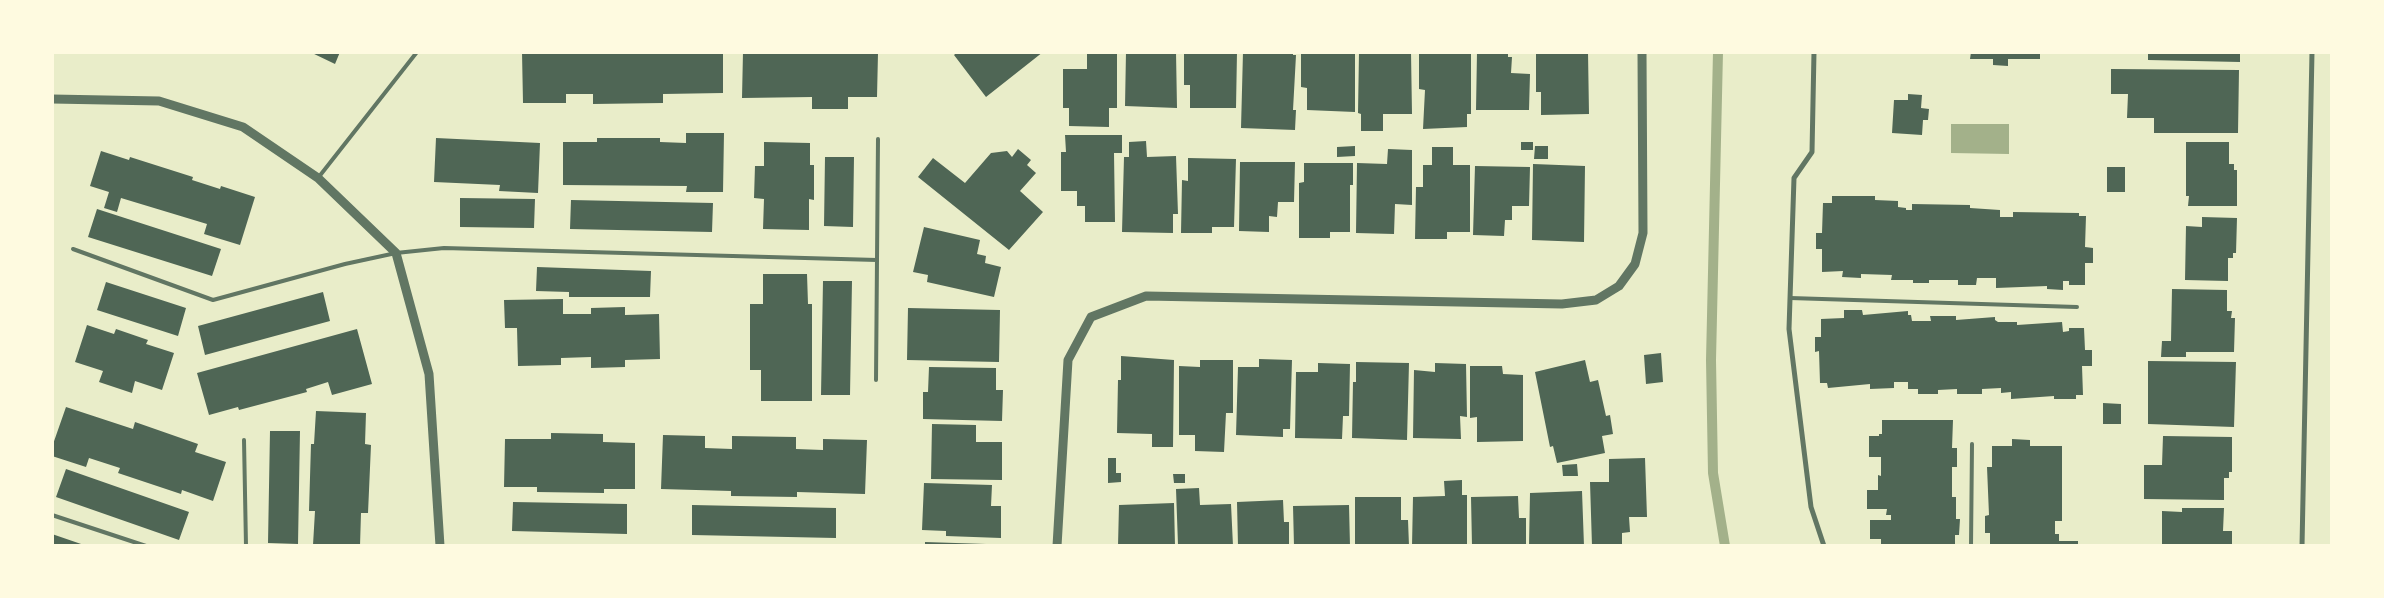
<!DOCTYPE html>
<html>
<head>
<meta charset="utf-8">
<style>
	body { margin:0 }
	#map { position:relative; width:2384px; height:598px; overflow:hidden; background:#e9edc9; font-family:"Golos Text",sans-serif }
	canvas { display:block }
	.frame { position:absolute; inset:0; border:54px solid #fefae0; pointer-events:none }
</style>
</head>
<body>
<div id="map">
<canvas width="2384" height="598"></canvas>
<div class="frame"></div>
</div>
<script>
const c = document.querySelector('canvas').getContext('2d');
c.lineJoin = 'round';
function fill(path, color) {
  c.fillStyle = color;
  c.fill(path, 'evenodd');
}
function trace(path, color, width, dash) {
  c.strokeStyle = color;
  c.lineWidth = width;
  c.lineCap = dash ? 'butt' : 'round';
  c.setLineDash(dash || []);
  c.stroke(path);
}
fill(new Path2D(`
	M1951,124h58v30l-58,-1z`), '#a3b18a');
trace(new Path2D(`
	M1718,52l-7,308 2,113 12,73`), '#a3b18a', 10);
fill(new Path2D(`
	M310,52h30l-5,12z
	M522,52h201v41l-60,1v9l-70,1v-10h-27v9h-43z
	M743,52l135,1 -1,44h-29v12h-36v-12l-70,1z
	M957,52h86l-57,45 -32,-42z
	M1087,52h30v56h-8v19l-40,-1v-18h-6v-39h24z
	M1126,52h50l1,56 -52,-2z
	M1184,52h53l-1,56h-46v-23h-6z
	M1243,52h50v3h3l-3,55h3l-1,20 -54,-2z
	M1301,52h54v60l-48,-2v-22l-6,-1z
	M1359,52h52l1,62h-29v17h-22v-17l-3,-1z
	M1419,52h52v62h-4v13l-44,2 2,-39 -6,-1z
	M1477,52h31v5h4l-1,16 19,1 -1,36h-53z
	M1536,52h52l1,62 -48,1v-23h-5z
	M1971,52h69v7h-32v7l-15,-1v-6h-23z
	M2148,52h92v10l-92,-2z
	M2111,69l128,1 -1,63h-84v-15h-27l1,-24h-17z
	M1908,94l14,1 -1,13 8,1 -1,11h-5l-1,15 -30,-2 2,-33h14z
	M686,133h38l-1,59h-37l1,-6 -124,-1v-43h34v-4h63v4l26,1z
	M1065,135h57v18h-8l1,69h-30v-16h-8v-15h-16v-39h5z
	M436,138l104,5 -2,50 -39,-2 1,-6 -66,-3z
	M1146,141l1,16 29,-1 2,58h-5v19l-51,-1 2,-75h5v-15z
	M764,142l46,1v22h4v35l-5,-1v31l-46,-1 1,-30 -10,-1 1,-32h9z
	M1521,142h12v8h-12z
	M2186,142h43v22h5v6h3v36h-49l1,-10h-3z
	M1355,146v10l-18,1v-10z
	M1535,146h13v13h-14z
	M1432,147h21v18h17v67h-23v7h-32l1,-52h7v-22h9z
	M1018,149l13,11 -4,5 9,8 -16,18 23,21 -34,38 -91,-73 15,-19 32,25 26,-30 16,-2 5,6z
	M1388,149l24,1v55l-17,-1 -1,30 -38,-1 1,-70 30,1z
	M101,151l28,9 1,-3 63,20 -1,3 28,9 1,-3 34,11 -15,48 -36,-11 3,-10 -86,-26 -4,14 -13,-4 5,-16 -19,-6z
	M825,157h29l-1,70 -29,-1z
	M1188,158l48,1 -2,68h-22v6h-31l1,-53 6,1z
	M1240,162h55l-1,40h-16l-1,15 -8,-1v16l-30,-1z
	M1304,163h49v22h-3v47h-20v6h-31v-55l5,-1z
	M1533,164l52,2 -1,76 -52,-2z
	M1475,166l55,1 -1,39h-17v14h-7l-1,16 -31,-1z
	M2107,167h18v25h-18z
	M1832,196h43v4l23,1v6l8,1v2h6v-6l58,1v3l30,2v7h13v-5l66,1v3h7l-1,31 8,1v15h-8v22h-16v-4h-6v9l-16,-1v-3l-51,2v-10h-19l-1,7h-18v-5h-29v3h-16v-3h-22l1,-5 -31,-1v4l-19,-1 1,-6 -21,1v-23h-6v-16h6l1,-30h9z
	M460,198l75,1 -1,29 -74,-1z
	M571,200l142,3 -1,29 -142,-3z
	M97,209l124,40 -9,27 -124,-39z
	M2202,217l35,1 -1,35h-3v5h-5v23l-43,-1 1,-54 16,1z
	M924,227l56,13 -3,14 9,2 -1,7 16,4 -7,30 -67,-15 1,-7 -15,-3z
	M537,267l114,4 -1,26h-81v-5l-33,-1z
	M763,274h44l1,30h4v97h-51v-31h-11v-66h13z
	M823,281h29l-2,114h-29z
	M106,282l80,26 -8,28 -81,-26z
	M2172,289l55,1v21h5l-1,7h4l-1,34h-48v5h-25l1,-16h9z
	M323,292l7,29 -125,34 -7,-29z
	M563,299v15h28v-6l34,-1v8l34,-1 1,45 -35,1v7l-34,1v-11l-30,1v7l-43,1 -1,-38h-12l-1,-28z
	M908,308l92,2 -1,52 -92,-2z
	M1844,310h18l1,5 45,-4v4h3l1,6h19l-1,-5h26v4l39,-3v3l3,2h19v3l45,-3 1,10 6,-1v-3h15l1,22h7v16h-10l1,29h-7v4h-22v-3l-43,3v-7l-10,1v-5l-19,1v5h-25v-5l-19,1v4h-20v-5h-10v-7h-14v6l-24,1v-5l-42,4 -1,-5h-7l-1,-32 -4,1v-15h6v-18l23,-1z
	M87,325l27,9 2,-5 32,11 -2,4 28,9 -12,37 -27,-9 -3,12 -33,-11 4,-11 -28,-9z
	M357,329l15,55 -40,11 -4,-13 -22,7 1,3 -68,18 -1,-3 -29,8 -12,-42z
	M1661,353l2,29 -17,2 -2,-29z
	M1121,356l53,4 -1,87h-21v-13l-35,-1 1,-53h3z
	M1259,359l33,1 -2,69h-7v8l-47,-2 2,-68h21z
	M1200,360h33v53h-7l-2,39 -29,-1v-16h-16v-69l21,1z
	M1585,360l5,22 8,-2 8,36 4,-1 3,19 -11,2 3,17 -48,10 -4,-17 -3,1 -15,-75z
	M2148,361l88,1 -2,65 -86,-3z
	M1356,362l53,1 -2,77 -55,-2 1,-56h3z
	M1318,363l32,1 -1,52h-6l-1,23 -47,-1 1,-66h22z
	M1435,363l31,1 1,53 -7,-1 1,23 -48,-1 1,-68 21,2z
	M1470,366h32l1,8 20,1v66l-46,1v-25l-7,1z
	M929,367l67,1v22h7l-1,31 -79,-2v-27h5z
	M2103,403l18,1v20h-18z
	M66,407l67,22 2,-7 63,22 -3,8 31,10 -13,39 -31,-11 -1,4 -63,-21 2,-5 -31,-10 -3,9 -34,-11v-9z
	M316,411l50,2 -1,31 6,1 -3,68h-7l-1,33 -47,-1 2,-34h-6l2,-67h3z
	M1882,420h71l-1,28h5v19h-5v30h4v22h4l-1,16h-4v11h-74v-7h-11v-19h21v-5h-5l1,-6h-20v-19h11v-15l3,1v-19h-12v-21h10v-2h3z
	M932,424l44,1v17h26v38l-71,-1z
	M270,431h30l-2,113 -30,-1z
	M551,433l52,1v8l32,1v46h-31v4l-67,-1v-5h-33l1,-48h46z
	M663,435l42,1v12l27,1v-13l64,1v12l27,1v-11l44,1 -2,54 -68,-2v5l-66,-1v-5l-70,-2z
	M2163,436l69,1v35h-3v6h-5v22l-80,-1v-34h18z
	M2012,439l18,1v6h32v75h-7v13h4v7h19v5h-88v-13h-5v-17l4,-1 -2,-48h5v-21h20z
	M1108,458h8v15h5v9l-13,1z
	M1645,458l2,59h-18l1,15 -8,1v13h-30l-2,-64h19v-23z
	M1577,464l1,12h-15l-1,-11z
	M66,469l123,43 -10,28 -123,-43z
	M1173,474h12v9h-11z
	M1462,480v15h5v51h-55l1,-49 32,-1 -1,-15z
	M924,483l68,2 -1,21h10v32l-55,-2v-5l-24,-1z
	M1199,488l1,17 31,-1 2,42 -55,-1 -2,-56z
	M1582,491l2,55h-55l1,-53z
	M1518,496l1,22h7v28h-54l-1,-49z
	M1355,497h46v23h7l1,26h-54z
	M1283,500l1,22h5v24h-51l-1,-44z
	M513,502l114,2v30l-115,-3z
	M1174,503l1,43h-57l1,-41z
	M692,505l144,3v30l-144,-3z
	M1349,505l1,41h-56l-1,-40z
	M2182,508h42l-1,23h9v15h-70v-35l20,1z
	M52,534l32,11v1h-32z
	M925,542l61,2v2h-61z`), '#4f6655');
trace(new Path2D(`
	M318,178l99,-126
	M73,249l140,51 132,-36 51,-11 48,-5 433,12
	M1790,298l287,9
	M876,380l2,-241
	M244,440l2,106
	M52,515l94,31
	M1971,546l1,-102`), '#617663', 4);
trace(new Path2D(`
	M1814,52l-2,100 -18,26 -5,151 22,178 13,39
	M2302,546l10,-494`), '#617663', 5);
trace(new Path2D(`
	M52,99l107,2 84,26 75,51 78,75 33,121 11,172
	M1057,546l11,-186 23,-43 55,-21 416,8 34,-4 23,-14 16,-22 8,-31 -1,-181`), '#617663', 9);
</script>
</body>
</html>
